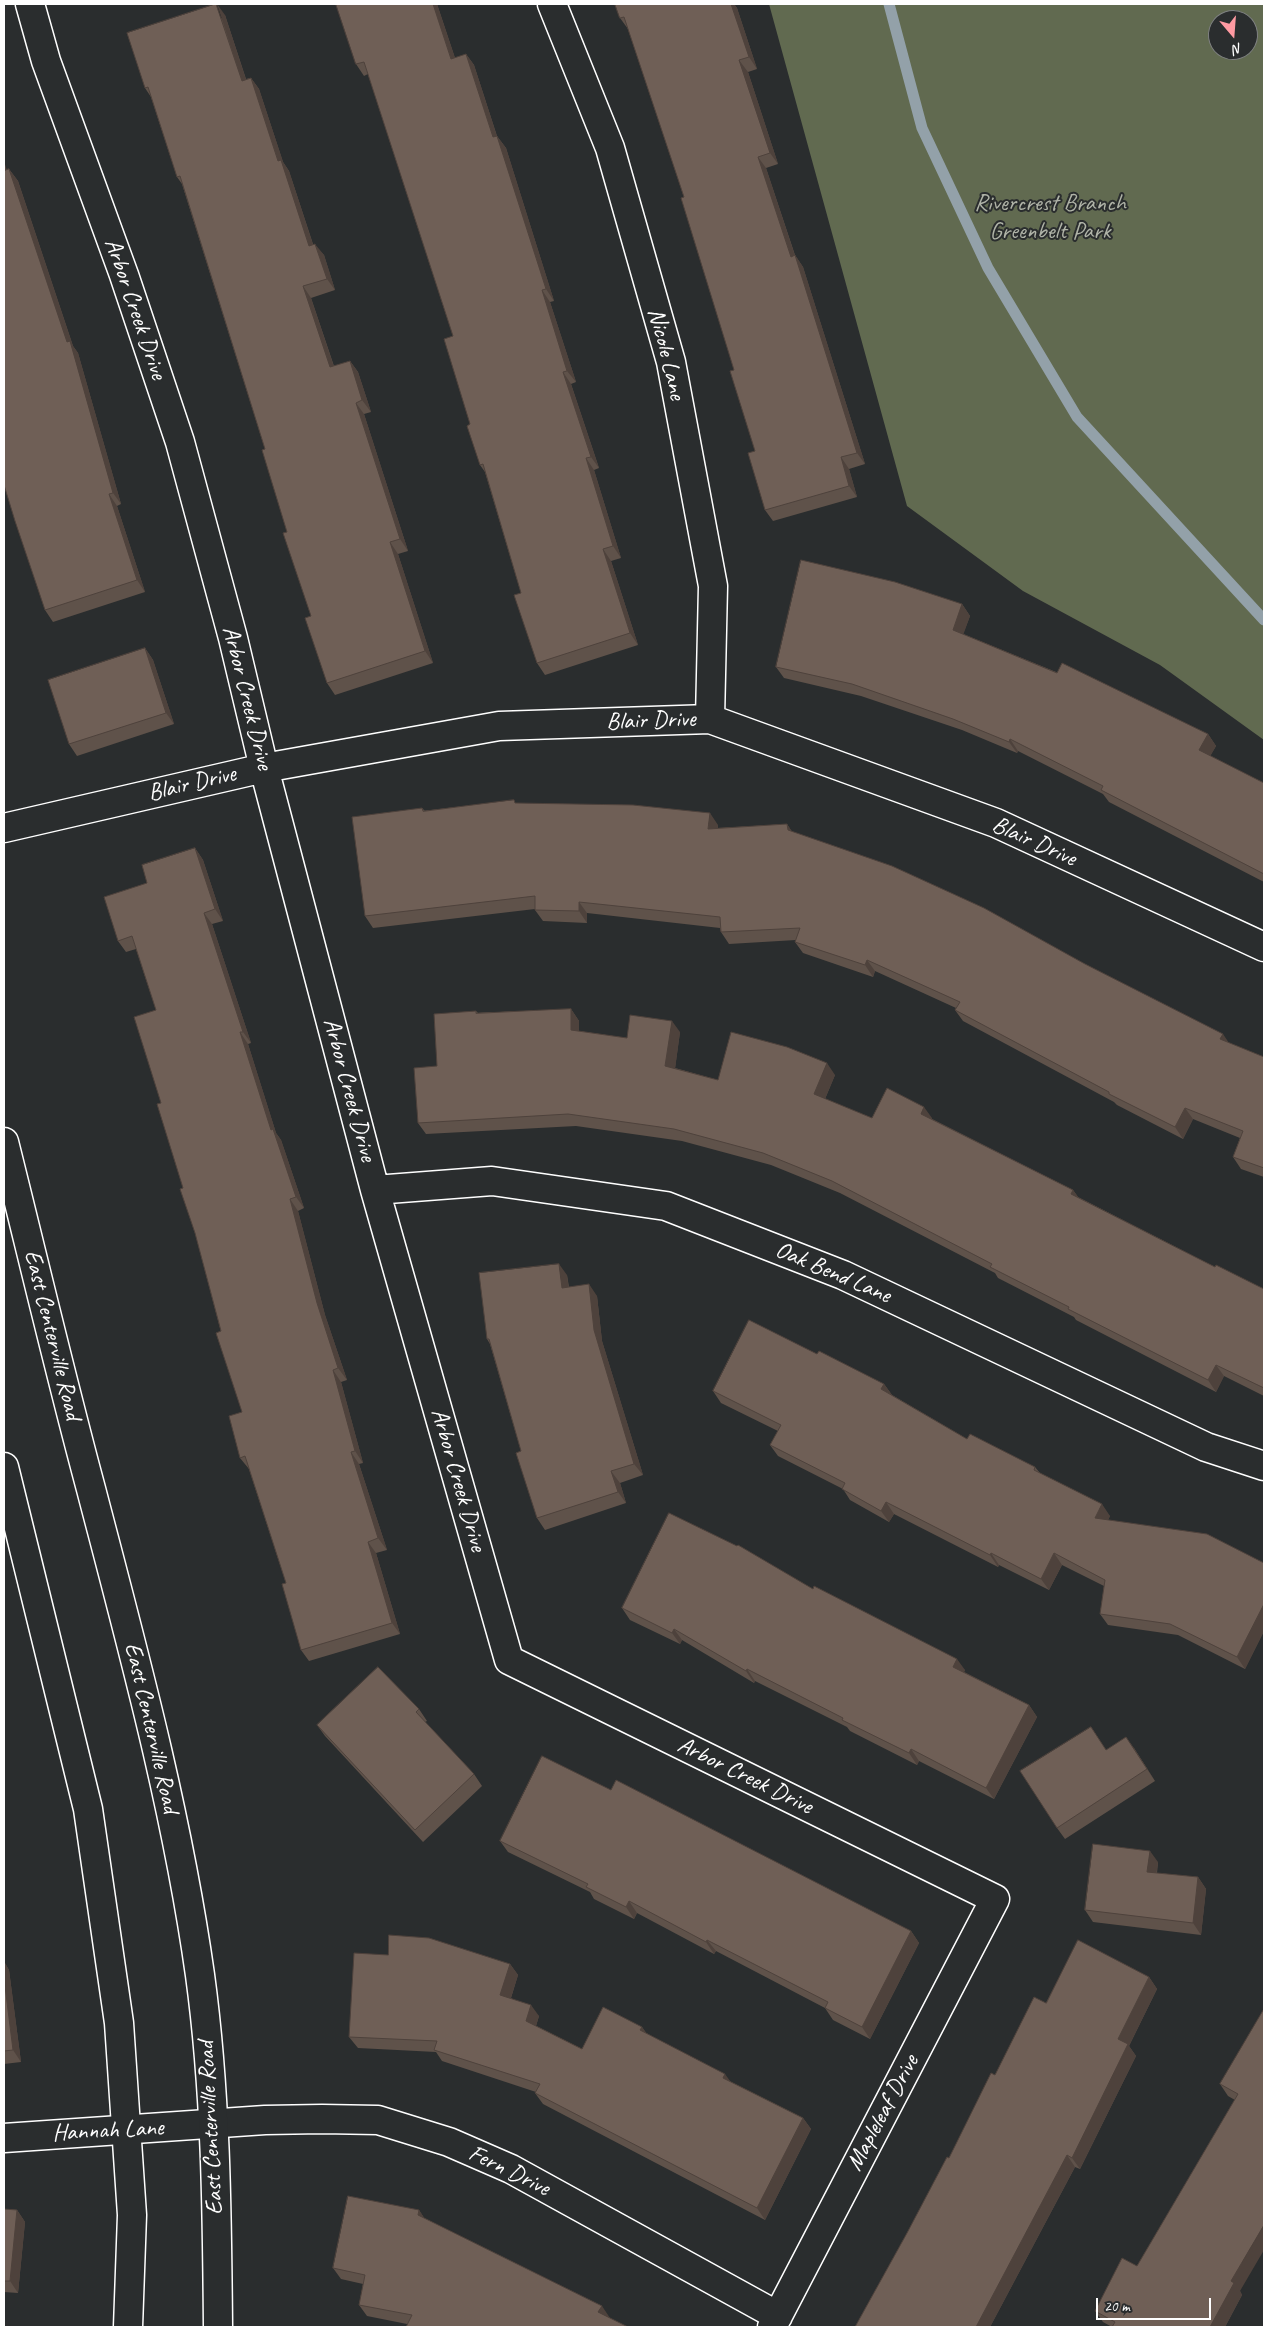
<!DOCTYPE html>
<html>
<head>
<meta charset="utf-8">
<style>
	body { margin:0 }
	#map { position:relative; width:1268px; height:2331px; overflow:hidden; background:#2a2d2e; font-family:Caveat,sans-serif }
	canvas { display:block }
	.frame { position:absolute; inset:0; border:5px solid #fff; pointer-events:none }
	.north { position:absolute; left:1208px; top:10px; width:50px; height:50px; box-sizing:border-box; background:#2a2d2e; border:1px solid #7f8182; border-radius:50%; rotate:162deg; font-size:14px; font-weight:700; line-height:20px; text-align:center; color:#fff }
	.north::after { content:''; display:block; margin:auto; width:18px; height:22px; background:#ff9aa2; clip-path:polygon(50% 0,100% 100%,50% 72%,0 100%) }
	.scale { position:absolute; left:1096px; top:2298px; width:115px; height:22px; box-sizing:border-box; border:2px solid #fff; border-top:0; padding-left:6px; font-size:15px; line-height:18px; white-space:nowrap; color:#fff; -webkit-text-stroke:4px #2a2d2e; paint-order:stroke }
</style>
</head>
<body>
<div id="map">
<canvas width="1268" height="2331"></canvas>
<div class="frame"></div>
<div class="north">N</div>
<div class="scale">20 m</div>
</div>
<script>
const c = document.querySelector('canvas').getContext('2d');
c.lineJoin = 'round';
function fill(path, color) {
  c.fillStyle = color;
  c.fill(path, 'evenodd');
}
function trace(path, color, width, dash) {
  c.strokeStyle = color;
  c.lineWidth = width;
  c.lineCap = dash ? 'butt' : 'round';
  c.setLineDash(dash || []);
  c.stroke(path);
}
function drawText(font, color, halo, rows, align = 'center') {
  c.font = font + ' Caveat,sans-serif';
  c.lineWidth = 4;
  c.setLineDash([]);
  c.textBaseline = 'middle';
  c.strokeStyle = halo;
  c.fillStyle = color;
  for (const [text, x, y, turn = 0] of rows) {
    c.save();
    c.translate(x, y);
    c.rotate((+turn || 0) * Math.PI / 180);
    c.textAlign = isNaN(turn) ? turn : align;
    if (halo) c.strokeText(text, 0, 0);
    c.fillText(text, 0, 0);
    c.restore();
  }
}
fill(new Path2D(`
	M769,4h495v736l-104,-75 -137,-74 -116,-85zM1218,20h30v30h-30z`), '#616a50');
trace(new Path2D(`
	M889,4l33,124 66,140 89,149 187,203`), '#93a1a9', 11);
const minor = new Path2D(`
	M30,4l16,57 78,214 56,167 53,196 31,130 111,422 134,470 486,239 -223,428
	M552,4l58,144 61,214 42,224 -3,133
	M4,828l260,-60 235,-42 211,-7 286,104 268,124
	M375,1190l117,-9 174,25 177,69 363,172 58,19
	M4,2138l261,-18 57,-1 56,1 71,22 62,27 267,147`);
const major = new Path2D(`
	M4,1142c29,116 56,232 87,347 42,161 86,322 109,486 16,117 17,235 18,352
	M4,1467l84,342 31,214 13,192 -4,112`);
trace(minor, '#fff', 31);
trace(major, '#fff', 31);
trace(minor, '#2a2d2e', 28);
trace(major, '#2a2d2e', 28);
fill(new Path2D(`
	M331,4h106l18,54 11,-4 8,11 23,71 9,12 48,153 -4,1 26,80 -5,2 28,84 -5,2 27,88 -10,3 27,84 -93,30 -8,-12 -16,-70 -36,-121 -5,-7 -10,-41 -17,-88 -85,-262 -4,2 -8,-12 -20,-60 -4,1z
	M615,4h119l3,4 20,61 -9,3 30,92 -12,4 29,87 8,12 62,197 -16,5 8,28 -84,24 -8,-11 -10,-59 -21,-81 -50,-173 -56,-168 -8,-11z
	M225,15l21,64 5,-1 8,11 24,73 6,9 24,73 11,11 11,35 -24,8 23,68 16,-5 8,11 13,40 -7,2 44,137 -10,3 35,109 -98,32 -8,-12 -16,-67 -24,-84 -22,-83 -83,-265 -5,-7 -26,-80 -6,-9z
	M9,169l9,12 55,165 5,7 43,151 -4,2 28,86 -92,30 -8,-12 -38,-440z
	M962,604l8,12 -7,18 245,100 8,12 -6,10 54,27v99l-155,-80 -6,-8 -85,-43 -1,2 -55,-23 -101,-34 -77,-18 -8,-11z
	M145,648l8,12 21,64 -97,32 -8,-12z
	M516,803l202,22v3l69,-4 5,8 293,132 144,79 35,14v120l-23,-8 -8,-12 7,-19 -47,-19 -10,20 -66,-34 -3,-3 -151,-81 -8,-11 1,-2 -81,-37 -2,6 -70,-24 -8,-11 1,-2 -67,4 -8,-12 -1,-4 -133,-15v10l-44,-2 -8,-11v-1l-162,19 -8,-12 57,-108 3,3z
	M195,848l8,12 20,61 -11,3 39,119 -3,1 28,89 5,7 23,68 -6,3 27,104 22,65 -6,2 22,81 -4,1 28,86 -11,3 24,81 -91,27 -8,-11 -15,-67 -37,-114 -9,-11 2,-46 -81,-309 -5,-93 -20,-61 -10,3 -8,-11 29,-58z
	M571,1009l8,12v10l48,7 53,-6 -5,36 43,12 117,-5 -10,24 47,19h60v1l141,71 5,7 137,70 49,22v107l-40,-20 -8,16 -140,-72 -2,-3 -76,-39 -3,-5 -155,-80 -69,-28 -89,-24 -106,-15 -150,8 -8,-11 19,-57 39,-55 2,2z
	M567,1275l2,12 28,9 5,45 41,134 -23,8 6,20 -81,27 -8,-12 -16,-67 -31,-107 -3,-5z
	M884,1384l8,11 75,44 68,28 5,6 70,43 -2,4 156,43v68l-19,38 -67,-34 -70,-10 -8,-11 4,-28 -42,-21 -13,25 -50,-25 -1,2 -104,-53 -5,8 -39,-22 -7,-11 -65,-33 -8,-11 8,-14 -57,-28 -8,-12z
	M813,1589l152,81 -1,2 65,33 8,12 -43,82 -75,-38 -2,4 -67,-34 -3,-4 -92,-46 -1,2 -72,-43 -2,4 -50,-24 -8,-12z
	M419,1709l8,12 -2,1 49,52 8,12 -59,56 -98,-106 -8,-11z
	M1091,1727l15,23 28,-2 21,33 -90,58 -8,-11z
	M611,1790l300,141 8,12 -49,96 -37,-19 -8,-12 -109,-57 -2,3 -77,-41 -3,6 -40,-20 -4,-7 -82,-40 -8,-11z
	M1158,1862l-1,11 41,4 8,12 -5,46 -108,-13 -8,-12z
	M4,1962l5,8 12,92 -17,2z
	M510,1964l8,11 -7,23 28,18 -3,10 46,23 60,-22 4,6 85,49 72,36 8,11 -46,91 -222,-116 -8,-11 1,-1 -94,-31 -6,-9 -78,-4 -9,-11z
	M1149,1977l8,12 -28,57 7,10 -56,113 -5,-2 -85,160h-135l140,-252 51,-72z
	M1264,2009l-24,282 2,4 -17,32h-113l-9,-5 -8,-11 42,-45 98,-166 -7,-4 -8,-12z
	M4,2209l13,1 8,12 -7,71 -14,-1z
	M419,2210l5,8 178,88 -195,18 -40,-8 -8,-11 4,-21 -22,-5 -8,-11z`), '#5f524a');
fill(new Path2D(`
	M217,4l8,11 25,77 -8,-11z
	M433,4h4l22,66 -8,-11z
	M730,4h4l3,4 20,61 -8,-12z
	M466,54l8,11 27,84 -8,-12z
	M739,60l9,12 30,92 -8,-11z
	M251,78l8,11 24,73 6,9 28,86 -8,-11 -31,-85z
	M497,136l9,12 48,153 -8,-12z
	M758,157l8,11 33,100 -8,-11z
	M4,161l7,22 -7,-10z
	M9,169l9,12 55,165 5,7 43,151 -8,-11 -46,-151z
	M315,244l9,11 11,35 -8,-11z
	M795,255l8,12 62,197 -8,-11z
	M303,286l8,12 27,81 -8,-12z
	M542,290l8,12 26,80 -9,-11z
	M350,361l8,11 13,40 -9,-12z
	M563,372l8,12 28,84 -8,-11z
	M356,403l8,11 44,137 -8,-12z
	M841,457l8,12 8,28 -8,-11z
	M586,458l8,12 27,88 -8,-12z
	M109,494l8,12 28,86 -8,-12z
	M390,542l8,12 35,109 -8,-12z
	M603,549l8,12 27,84 -8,-12z
	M962,604l8,12 -9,25 -8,-11z
	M145,648l8,12 21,64 -8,-11z
	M1208,734l8,12 -9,16 -8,-12z
	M1010,739l8,12 -1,2 -8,-11z
	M710,813l8,12 -1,15 -9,-11z
	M787,824l8,12 -7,-6z
	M195,848l8,12 20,61 -8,-12z
	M579,902l8,11v10l-8,-12z
	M204,913l8,11 39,119 -8,-11z
	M867,960l8,11 -2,6 -8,-12z
	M571,1009l8,12v21l-8,-12z
	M672,1021l8,11 -6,45 -9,-11z
	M240,1032l8,12 28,89 5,7 23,68 -8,-11 -25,-67z
	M1223,1034l8,12 -11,-7z
	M827,1063l8,12 -13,31 -8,-12z
	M924,1107l8,11 -3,7 -8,-11z
	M1185,1108l8,11 -10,20 -8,-12z
	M1073,1190l8,11 -10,-7z
	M290,1199l8,12 27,104 22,65 -9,-12 -21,-65z
	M559,1264l8,11 3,24 -8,-11z
	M589,1284l8,12 5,45 41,134 -9,-11 -40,-134z
	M1216,1365l8,11 -8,16 -8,-12z
	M333,1370l8,12 22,81 -8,-12z
	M884,1384l8,11 -11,-6z
	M351,1452l8,12 28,86 -9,-12z
	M611,1471l9,12 6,20 -8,-11z
	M886,1502l8,12 -5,8 -8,-11z
	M1102,1504l8,12 -7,14 -8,-12z
	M368,1542l8,11 24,81 -8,-11z
	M991,1553l8,12 -1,2 -8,-12z
	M1054,1553l8,12 -13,25 -8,-11z
	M1264,1604v27l-19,38 -8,-12z
	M674,1629l8,11 -2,4 -8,-11z
	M957,1659l8,11 -4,8 -8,-11z
	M747,1669l8,12 -1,2 -8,-12z
	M1029,1705l8,12 -43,82 -8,-11z
	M1126,1737l8,11 21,33 -8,-12z
	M911,1749l8,12 -2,4 -8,-12z
	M1150,1851l8,11 -3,21 -8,-11z
	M1198,1877l8,12 -5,46 -8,-12z
	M629,1901l8,12 -3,6 -8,-12z
	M911,1931l8,12 -49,96 -8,-12z
	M707,1940l9,11 -2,3 -8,-12z
	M4,1961l5,9 12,92 -8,-12 -9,-72z
	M510,1964l8,11 -10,32 -8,-12z
	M1149,1977l8,12 -28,57 7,10 -56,113 -8,-11 46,-119z
	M531,2005l8,11 -5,16 -8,-11z
	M642,2027l8,11 -10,-8z
	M725,2074l8,11 -10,-7z
	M803,2118l8,11 -46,91 -8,-12z
	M1067,2155l8,12 -85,160h-14z
	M17,2210l8,12 -7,71 -8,-12z
	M419,2210l8,12 -9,-7z
	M1264,2225v25l-24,41 2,4 -17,32h-15l21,-46z
	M602,2306l8,12 -12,-6z`), '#4e423c');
const building = new Path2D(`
	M216,4l26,77 9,-3 27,83 3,-1 28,86 6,-2 12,35 -24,7 27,81 20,-6 12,39 -6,3 44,136 -10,3 35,109 -98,32 -22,-65 6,-2 -28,-83 4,-1 -25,-82 3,-1 -85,-273 -3,1 -29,-90 -3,1 -18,-55z
	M336,4h97l18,55 15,-5 27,83 4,-1 49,153 -4,1 25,81 -4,1 28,85 -5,1 27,88 -10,3 27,84 -93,30 -23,-68 7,-2 -38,-129 -3,1 -13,-39 3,-2 -26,-85 9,-3 -89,-274 -8,2z
	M615,4h116l18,53 -10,3 31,93 -12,4 33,100 4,-2 62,198 -16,4 8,29 -84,24 -17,-57 7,-2 -25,-80 4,-1 -53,-172 3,-1 -60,-180 -4,1z
	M9,169l58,173 3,-1 43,152 -4,1 28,86 -92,30 -30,-89 -11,-36v-314z
	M801,560l94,22 67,22 -9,26 104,43 5,-10 146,71 -9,16 65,33v91l-163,-84 2,-4 -93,-47 -1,3 -56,-23 -101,-35 -76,-17z
	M145,648l21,65 -97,31 -21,-64z
	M514,800l1,3 118,2 77,8 -2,16 79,-5 1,6 104,36 92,42 101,56 138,70 -3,5 44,18v111l-31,-11 10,-26 -58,-23 -10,19 -66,-33v-2l-154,-82 5,-8 -93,-42 -2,5 -70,-23 5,-14 -79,4 -1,-15 -141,-15v9l-44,-1v-14l-170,20 -13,-99 70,-9 1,3z
	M195,848l20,61 -11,4 39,119h-3l31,98 2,-1 23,68 -6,2 27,104 21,65 -5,2 22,81 -4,1 27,86 -10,4 24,81 -91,27 -19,-66 4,-1 -41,-127 -5,2 -11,-42 13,-4 -26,-79 5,-2 -26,-98 -15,-44 3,-1 -26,-84 4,-1 -27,-86 22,-7 -24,-74 -14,5 -14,-44 43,-14 -5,-18z
	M571,1009v21l56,8 3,-23 42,6 -7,45 53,14 13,-48 56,15 40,16 -13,31 58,24 15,-30 37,19 -3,7 152,76 -2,4 144,73 1,-2 48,24v99l-48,-23 -8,15 -140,-71 1,-2 -79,-40 2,-3 -160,-83 -69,-28 -89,-24 -106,-15 -150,9 -4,-55 23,-2 -3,-52 42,-3v2z
	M559,1264l3,24 27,-4 5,46 40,134 -23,7 7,21 -81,26 -21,-65 5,-2 -32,-112h-2l-8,-66z
	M749,1320l68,34 2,-3 65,33 -3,5 86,50 3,-5 65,33 -1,3 68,34 -7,14 112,16 57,29v41l-27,53 -67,-33 -70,-10 5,-34 -51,-27 -13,26 -50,-26 -1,2 -104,-53 -5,9 -39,-22 3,-6 -75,-38 11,-20 -68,-34z
	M669,1513l68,33 1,-1 75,44 1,-3 143,73 -4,8 76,38 -43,83 -75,-39 -2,4 -67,-33 1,-2 -96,-49 -1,2 -72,-42 -2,4 -50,-25z
	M378,1667l41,42 -3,3 58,62 -59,56 -98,-105z
	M1091,1727l15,23 20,-13 21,32 -90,59 -37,-57z
	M542,1756l69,34 5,-10 295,151 -49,96 -37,-19 3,-6 -121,-62 -1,2 -77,-41 -3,6 -40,-20 2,-3 -88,-43z
	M1093,1844l57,7 -3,21 51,5 -5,46 -108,-13z
	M389,1935l40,3 81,26 -10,31 31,10 -5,16 56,28 21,-42 39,20 -2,3 85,44 -2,4 80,40 -46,90 -222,-115 5,-9 -106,-34 3,-9 -88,-4 5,-84 34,2z
	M1078,1940l71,37 -31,62 10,5 -56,114 -5,-3 -91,172h-121l52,-94 40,-76 2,1 42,-85 4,2 39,-78 12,6z
	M4,1978l9,72 -9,1z
	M1264,2009v216l-33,56 3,2 -24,44h-98l3,-5 -20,-11 27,-53 15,8 101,-172 -18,-10z
	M348,2196l71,14 -1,5 184,91 -4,6 30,15h-222l6,-12 -53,-10 6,-30 -32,-7z
	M4,2209l13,1 -7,71h-6z`);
fill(building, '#6f5f56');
trace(building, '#4e423c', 1);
drawText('24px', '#b0b4a8', '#2a2d2e', [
	["Rivercrest Branch",1050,204],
	["Greenbelt Park",1050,232]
]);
drawText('24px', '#fff', '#2a2d2e', [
	["Arbor Creek Drive",135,309,71],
	["Nicole Lane",666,354,76],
	["Arbor Creek Drive",247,698,76],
	["Blair Drive",651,721,-2],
	["Blair Drive",192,784,-13],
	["Blair Drive",1034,842,24],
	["Arbor Creek Drive",349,1090,75],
	["Oak Bend Lane",833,1273,23],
	["East Centerville Road",52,1335,76],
	["Arbor Creek Drive",458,1480,74],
	["East Centerville Road",151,1728,77],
	["Arbor Creek Drive",745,1776,26],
	["Mapleleaf Drive",883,2113,-62],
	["East Centerville Road",211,2128,-93],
	["Hannah Lane",108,2131,-3],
	["Fern Drive",509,2171,26]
]);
</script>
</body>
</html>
